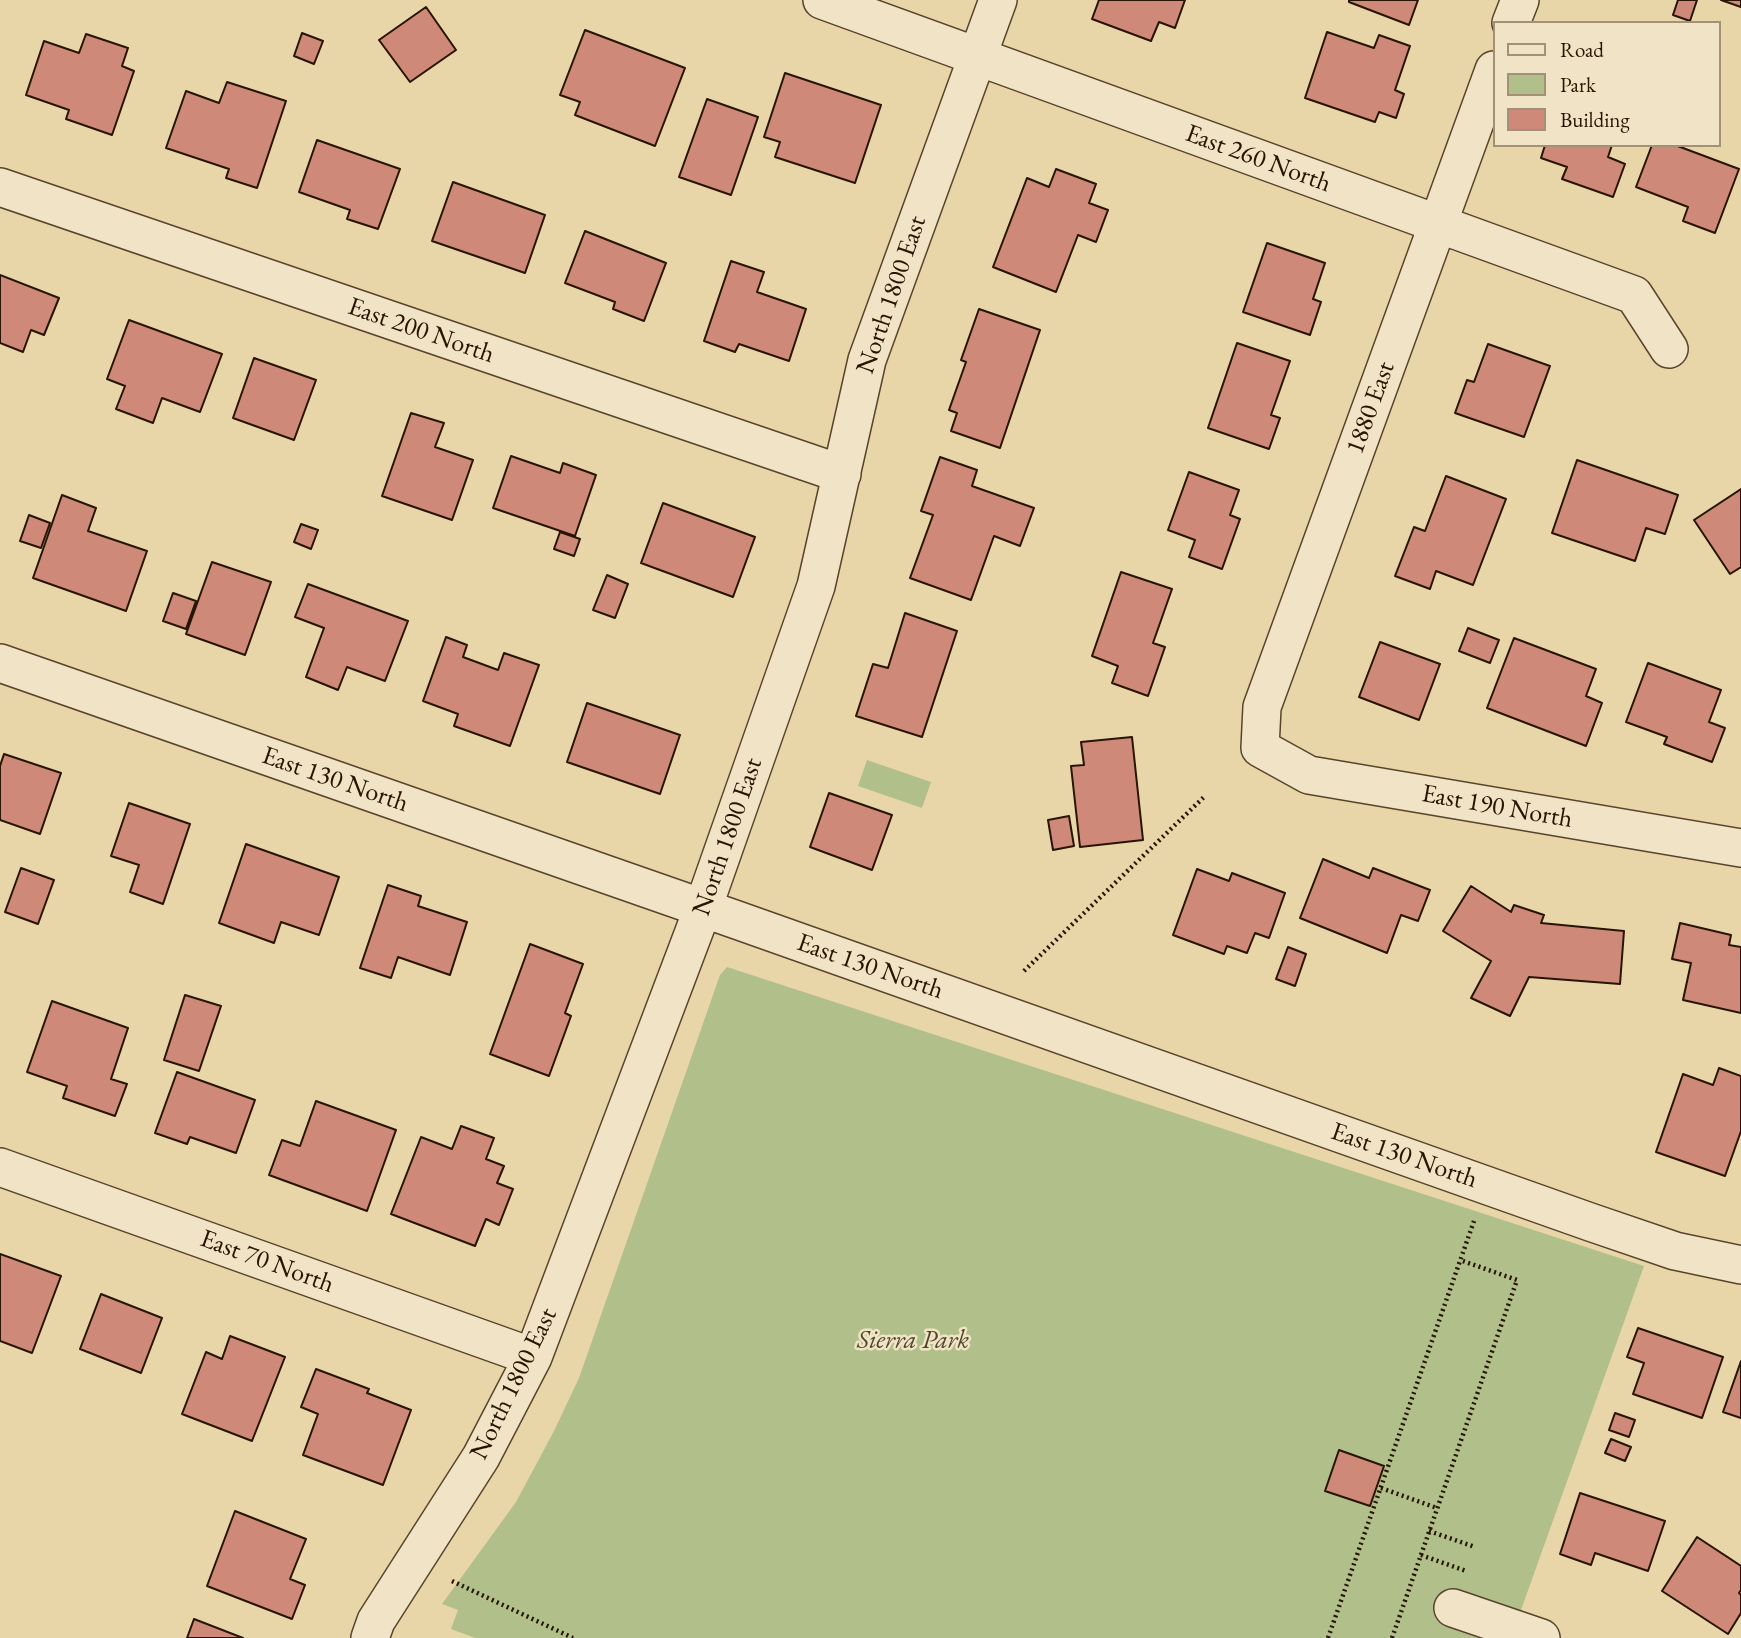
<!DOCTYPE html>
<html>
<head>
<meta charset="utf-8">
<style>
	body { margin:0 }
	#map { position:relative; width:1741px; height:1638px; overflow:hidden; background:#e9d6a8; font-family:"EB Garamond",serif }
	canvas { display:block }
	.legend { position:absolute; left:1493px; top:21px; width:228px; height:126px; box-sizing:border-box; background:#f1e4c6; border:2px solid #a09177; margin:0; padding:9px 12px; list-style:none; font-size:21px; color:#271401 }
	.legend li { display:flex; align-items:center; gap:14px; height:35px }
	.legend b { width:35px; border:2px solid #a09177 }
</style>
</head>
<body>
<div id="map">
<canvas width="1741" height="1638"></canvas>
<ul class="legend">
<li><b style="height:9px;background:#f1e4c6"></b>Road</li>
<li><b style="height:19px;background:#b1bf8b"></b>Park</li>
<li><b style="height:19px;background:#cf8978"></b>Building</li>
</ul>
</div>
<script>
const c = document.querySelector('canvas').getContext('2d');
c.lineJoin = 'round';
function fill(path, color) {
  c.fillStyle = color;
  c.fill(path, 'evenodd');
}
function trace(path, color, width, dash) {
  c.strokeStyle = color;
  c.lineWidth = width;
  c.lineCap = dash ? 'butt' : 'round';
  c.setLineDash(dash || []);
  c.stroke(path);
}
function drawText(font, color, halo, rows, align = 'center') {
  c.font = font + ' "EB Garamond",serif';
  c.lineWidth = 5;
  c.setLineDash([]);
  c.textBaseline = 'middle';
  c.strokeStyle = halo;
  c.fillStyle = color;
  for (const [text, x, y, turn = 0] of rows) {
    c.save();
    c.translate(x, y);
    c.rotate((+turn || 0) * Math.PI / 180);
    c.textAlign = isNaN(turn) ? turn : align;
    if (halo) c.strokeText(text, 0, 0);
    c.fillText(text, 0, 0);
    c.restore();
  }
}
fill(new Path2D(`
	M867,760l64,22 -9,26 -64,-22z
	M727,967l917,299 -133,372h-1036l-24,-9 7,-19 -16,-6 74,-102 38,-71 25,-53 141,-403z`), '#b1bf8b');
const building = new Path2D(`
	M1099,0h86l-10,28 -16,-6 -8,19 -59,-22z
	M1349,0h69l-9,25 -60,-23z
	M1678,0h19l-7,21 -17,-6z
	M1721,0h20v7z
	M426,7l30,43 -46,32 -31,-42z
	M585,30l100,38 -30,78 -80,-31 5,-13 -20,-7z
	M1327,32l47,16 5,-13 31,11 -15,44 9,4 -8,24 -17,-6 -4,10 -70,-24z
	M302,33l21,8 -9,23 -20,-8z
	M86,34l42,14 -6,18 12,5 -22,64 -46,-16 3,-9 -43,-15 18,-54 35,12z
	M785,73l96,32 -26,78 -80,-26 5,-15 -16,-5z
	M227,82l59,19 -29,87 -31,-10 3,-9 -63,-21 20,-57 33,12z
	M707,99l51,18 -27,78 -52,-18z
	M317,140l83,29 -22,60 -31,-10 3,-9 -51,-18z
	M1545,145h67l-4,12 17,7 -12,33 -51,-18 5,-12 -26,-9z
	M1652,145h23l64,24 -24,64 -32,-12 5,-14 -52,-20z
	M1056,169l40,15 -7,19 19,7 -12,32 -18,-7 -22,57 -63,-25 34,-89 22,9z
	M453,182l92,33 -20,58 -93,-32z
	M585,231l81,32 -22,58 -31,-12 2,-7 -50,-19z
	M1267,243l58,20 -12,36 8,3 -11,33 -67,-23z
	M731,261l33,11 -7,20 49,17 -17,52 -50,-17 -4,8 -31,-11z
	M0,275l59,23 -15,37 -13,-5 -8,22 -23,-9z
	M979,309l61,21 -40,118 -49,-17 6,-18 -8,-3 17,-48 -5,-2z
	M129,320l93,34 -22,58 -38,-14 -9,25 -37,-14 9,-23 -18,-7z
	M1237,343l53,18 -19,54 9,3 -11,31 -61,-21z
	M1488,344l62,22 -26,71 -69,-24 12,-33 7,2z
	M254,358l62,22 -22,60 -61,-22z
	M411,413l33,10 -9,24 38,13 -21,60 -70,-24z
	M511,456l49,17 3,-10 33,12 -21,61 -82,-28z
	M940,457l37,13 -5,16 62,22 -14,38 -26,-10 -23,64 -61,-22 23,-63 -12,-4z
	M1577,460l101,35 -13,39 -19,-6 -11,33 -83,-28z
	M1189,472l50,18 -9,25 10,4 -18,50 -33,-12 6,-17 -27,-10z
	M1446,476l60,23 -33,86 -37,-14 -6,18 -35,-13 19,-49 11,4z
	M1741,489v78l-11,7 -36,-54z
	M62,495l34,13 -8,23 59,20 -21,60 -93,-33z
	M663,503l92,34 -22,60 -92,-34z
	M29,515l21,8 -9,25 -21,-7z
	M301,524l17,6 -7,19 -17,-7z
	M560,532l20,7 -6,17 -20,-7z
	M212,562l59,20 -26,73 -59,-21z
	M1121,572l51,17 -19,54 12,4 -17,49 -36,-13 6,-17 -26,-10z
	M607,575l21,9 -13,34 -22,-8z
	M308,584l100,37 -23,60 -38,-14 -9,23 -32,-13 18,-49 -29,-11z
	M173,593l23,8 -10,28 -23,-8z
	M905,613l52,18 -35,106 -66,-21 17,-52 15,4z
	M1468,628l31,12 -9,23 -31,-12z
	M446,637l21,8 -4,12 35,13 6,-17 35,12 -29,81 -56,-20 4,-12 -35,-13z
	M1514,638l82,31 -10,27 16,7 -16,43 -99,-38z
	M1380,642l60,22 -21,56 -60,-23z
	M1648,663l73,27 -12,32 16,6 -13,34 -48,-18 3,-7 -41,-15z
	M587,703l93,32 -20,59 -93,-32z
	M1132,737l11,103 -63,7 -9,-81 13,-1 -3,-23z
	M4,754l57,19 -21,61 -40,-14v-54z
	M829,793l63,22 -20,55 -62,-23z
	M129,803l61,21 -27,80 -33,-12 9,-27 -28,-9z
	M1069,816l5,30 -21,4 -5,-30z
	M246,844l93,33 -20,58 -38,-13 -7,21 -55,-20z
	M1323,859l46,19 4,-10 57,22 -12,31 -17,-6 -14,38 -87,-35z
	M21,868l33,12 -16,44 -33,-12z
	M1197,869l32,12 3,-8 53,20 -16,45 -14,-5 -8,20 -20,-7 -3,8 -51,-19z
	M388,885l33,11 -3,10 49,16 -17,53 -52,-18 -7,21 -31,-10z
	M1471,886l40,26 3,-7 30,10 -3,8 83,8 -4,53 -91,-7 -19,39 -39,-18 20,-37 -48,-30z
	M1680,923l51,12 -2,10 12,2v66l-58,-13 8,-37 -19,-4z
	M530,944l53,20 -18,49 6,3 -22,60 -59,-22z
	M1288,947l18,7 -11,32 -19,-7z
	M185,995l36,11 -22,65 -35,-11z
	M52,1001l76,27 -17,51 16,5 -12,32 -52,-18 4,-12 -40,-14z
	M1719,1068l22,8v55l-16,45 -69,-24 27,-78 30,11z
	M177,1072l78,28 -19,53 -46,-16 -3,7 -32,-11z
	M316,1101l80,29 -29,81 -98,-36 13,-35 18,6z
	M461,1126l33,12 -8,21 18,7 -7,17 16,6 -14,36 -13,-6 -11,27 -84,-32 30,-77 31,12z
	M0,1254l61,22 -29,77 -32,-12z
	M101,1294l61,24 -21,55 -61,-24z
	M1638,1328l85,29 -21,61 -69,-24 11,-31 -17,-6z
	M230,1336l55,21 -33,84 -70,-27 24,-62 16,7z
	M1741,1361v57l-18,-6z
	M316,1369l53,20 -2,4 44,17 -28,75 -80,-30 15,-41 -17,-7z
	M1615,1413l20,7 -6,17 -20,-7z
	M1611,1439l20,8 -6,14 -20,-8z
	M1339,1450l45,16 -14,40 -45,-15z
	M1580,1493l85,28 -17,50 -53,-18 -4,12 -31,-11z
	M235,1511l71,28 -16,40 15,6 -13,34 -85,-33z
	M1697,1537l44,29v24l-2,3 2,2v18l-13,21 -66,-43z
	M194,1619l49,19h-56z`);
fill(building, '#cf8978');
trace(building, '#271401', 2);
const minor = new Path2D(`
	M822,0l812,295 35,54
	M1511,23l9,-23
	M1494,70l-232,637 -2,41 49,27 432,73
	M0,187l842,287
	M0,663l734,256 856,303 85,29 66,14
	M0,1167l533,190
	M1453,1608l88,30
	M370,1638l6,-17 105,-164 52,-100 170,-449 113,-322 51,-226 131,-360`);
trace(minor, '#58442b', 40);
trace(new Path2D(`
	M1024,971l180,-174
	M1381,1488l56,20
	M1429,1531l46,16
	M1421,1555l45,16
	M452,1581l121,57
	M1328,1638l146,-417
	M1392,1638l125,-358 -57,-20`), '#271401', 4.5, [2, 3.5]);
trace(minor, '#f1e4c6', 37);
drawText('26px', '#271401', '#f1e4c6', [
	["East 260 North",1258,159,20],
	["North 1800 East",892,295,-71],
	["East 200 North",421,331,19],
	["1880 East",1371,408,-70],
	["East 130 North",335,780,19],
	["East 190 North",1497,807,10],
	["North 1800 East",728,837,-71],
	["East 130 North",870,967,19],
	["East 130 North",1404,1156,19],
	["East 70 North",267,1262,20],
	["North 1800 East",514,1384,-64]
]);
drawText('italic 26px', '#50472a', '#f1e4c6', [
	["Sierra Park",913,1341]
]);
</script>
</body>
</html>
